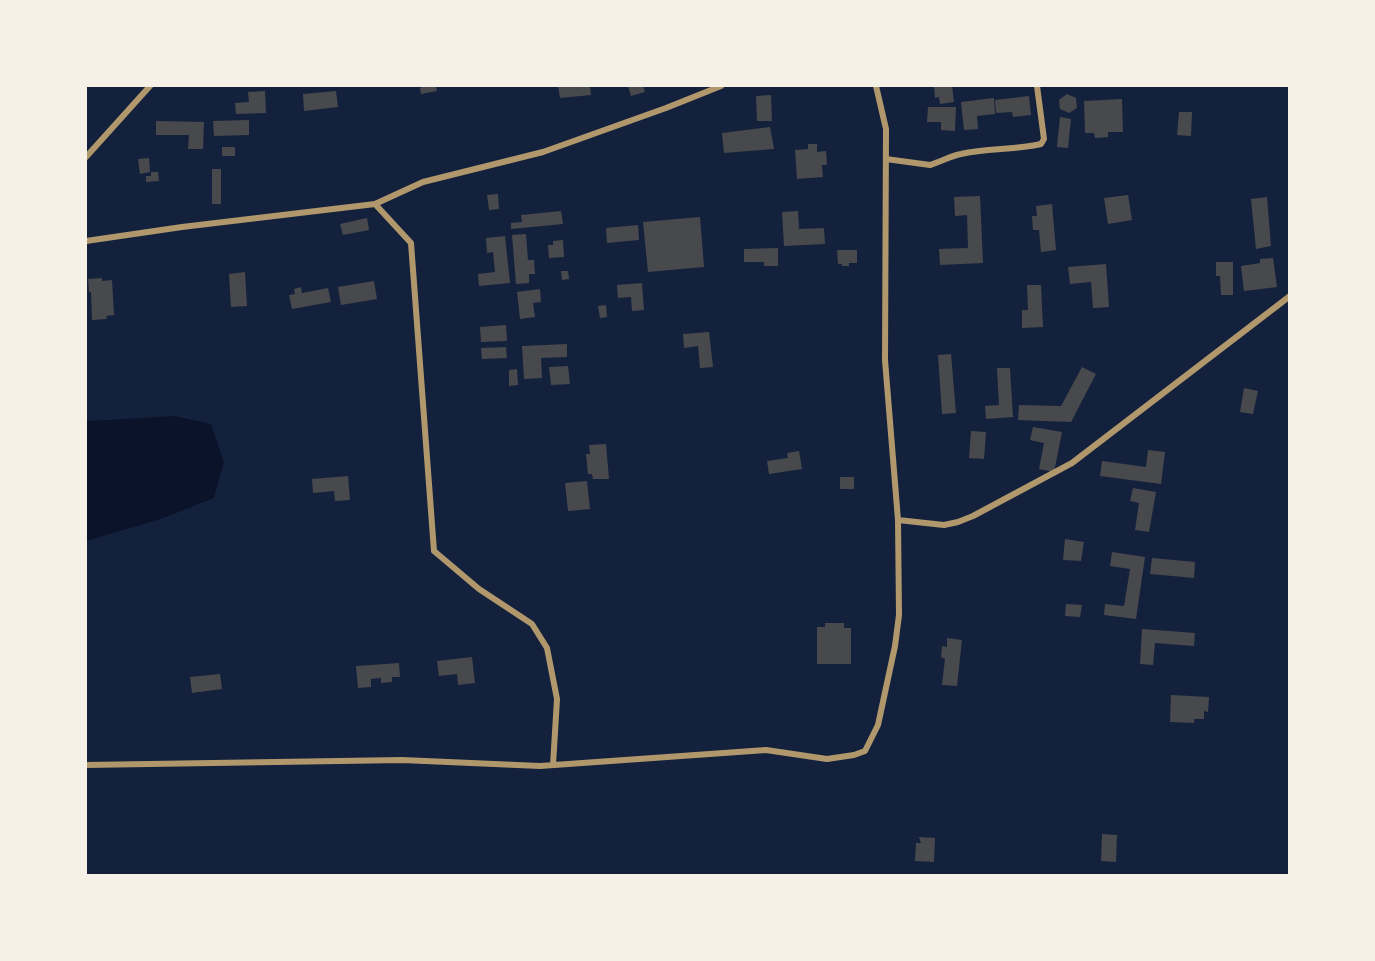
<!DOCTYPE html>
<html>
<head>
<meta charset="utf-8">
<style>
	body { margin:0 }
	#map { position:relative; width:1375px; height:961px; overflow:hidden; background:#14213d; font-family:"Nunito Sans",sans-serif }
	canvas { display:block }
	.frame { position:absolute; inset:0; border:87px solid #f6f1e7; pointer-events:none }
</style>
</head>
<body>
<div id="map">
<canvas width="1375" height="961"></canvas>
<div class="frame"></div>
</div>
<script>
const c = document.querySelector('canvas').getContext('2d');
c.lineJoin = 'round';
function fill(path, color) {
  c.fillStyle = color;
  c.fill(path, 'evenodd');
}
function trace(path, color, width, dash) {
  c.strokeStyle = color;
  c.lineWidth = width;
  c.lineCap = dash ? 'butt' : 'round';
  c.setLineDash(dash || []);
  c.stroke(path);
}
fill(new Path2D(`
	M174,416l37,8 13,38 -10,36 -53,21 -75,22v-120l21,-1z`), '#0b132b');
fill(new Path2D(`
	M422,86h14l1,5 -16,3 -1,-6 2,-1z
	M558,86h32l1,9 -31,3z
	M628,86h15l2,6 -14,4z
	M934,86h18l2,16 -14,2 -1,-7 -4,1z
	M265,91l1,22 -30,1 -1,-11 14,-1 -1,-10z
	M336,91l2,16 -34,4 -1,-17z
	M1067,94l9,4 1,10 -8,5 -9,-4 -1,-9z
	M771,95l1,26h-15l-1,-25z
	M1029,96l2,19 -18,2 -1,-5 -16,1 -1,-13z
	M994,98l1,16 -18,2 1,13 -14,1 -3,-28z
	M1122,99l1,33h-15v5l-13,1 -1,-5h-9l-1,-32z
	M928,107h28l-1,24 -14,-1v-8h-14z
	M1179,112h13l-1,24 -14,-1z
	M1060,117l11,2 -3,29 -11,-1z
	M249,120v15l-35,1 -1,-15z
	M156,121l48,1 -1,27h-15l1,-14h-33z
	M770,127l4,22 -50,4 -2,-20z
	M808,144h9v8l9,-1 1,14h-5l1,12 -26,2 -2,-29 13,-1z
	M222,147h13v9h-13z
	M149,158l1,14 -10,2 -2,-15z
	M212,169h9v35h-9z
	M151,172h7l1,9 -13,1v-6h5z
	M498,194l1,15 -10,1 -2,-15z
	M1128,195l4,25 -24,4 -4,-26z
	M980,196l3,67 -43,2 -1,-16 29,-1 -1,-33 -12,1 -1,-19z
	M1267,197l4,49 -15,3 -5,-50z
	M1052,204l4,46 -15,2 -2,-22h-6l-1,-14h5l-1,-10z
	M561,211l2,13 -52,5v-6l11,-1 -1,-7z
	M798,211l1,18 25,-1 1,16 -41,2 -2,-34z
	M700,217l4,50 -56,5 -5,-50z
	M367,218l2,12 -26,5 -3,-11z
	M638,225l1,15 -32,3 -1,-15z
	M526,234l2,26h6l1,14h-6v9l-13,1 -4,-49z
	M505,236l5,47 -31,3 -1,-12 17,-2 -2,-20 -6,1 -1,-15z
	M563,240l1,17 -15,1 -1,-13h5v-4z
	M778,248v18h-14v-4h-20v-13z
	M837,250h20v13h-8v3h-7v-2h-4z
	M1273,258l4,29 -33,4 -3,-25 19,-3v-4z
	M1216,262h17v33h-12l-1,-19h-4z
	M1106,264l3,43 -16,1 -2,-26 -21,2 -2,-17z
	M561,271h7l1,8 -7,1z
	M245,272l2,34 -16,1 -2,-33z
	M102,278v3l10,-1 2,35 -8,1 1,3 -15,1 -1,-28h-2l-1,-13z
	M374,281l3,18 -36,6 -3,-18z
	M642,283l2,27 -12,1 -1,-14 -13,1 -1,-13z
	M1027,285h14l2,42 -21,1v-18h6z
	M301,287l1,6 26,-5 3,14 -39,7 -3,-14 6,-1 -1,-5z
	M540,289l1,13 -8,1 2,14 -15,2 -3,-27z
	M606,305l1,12 -7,1 -2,-12z
	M506,325l1,16 -26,1 -1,-15z
	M709,332l4,35 -13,1 -2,-22 -14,2 -1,-14z
	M567,344v13l-26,1 1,20 -18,1 -2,-33z
	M506,347l1,11 -25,1 -1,-11z
	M951,354l5,59 -14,1 -4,-59z
	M568,366l2,18 -19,1 -2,-18z
	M1082,367l14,7 -25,48 -53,-2 1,-15 42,1z
	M997,368h13l3,49 -27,2 -1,-13 14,-1z
	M517,369l1,16 -9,1v-16z
	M1244,388l14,3 -5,23 -13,-2z
	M1033,427l29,5 -8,40 -15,-3 5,-26 -14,-3z
	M971,431l15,1 -2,27 -15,-1z
	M606,444l3,35h-16l-1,-5h-4l-2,-20h4l-1,-9z
	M1148,450l17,2 -4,32 -61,-8 2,-15 44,6z
	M799,451l3,18 -33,5 -2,-13 21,-3 -1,-5z
	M348,476l2,24 -15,1 -1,-10 -21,2 -1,-14z
	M840,477h14v12h-14z
	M587,481l3,28 -22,2 -3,-28z
	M1133,488l23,4 -7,40 -14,-2 4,-27 -9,-2z
	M1065,539l19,3 -3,19 -18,-1z
	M1112,552l33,5 -9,62 -32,-4 1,-11 19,2 6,-37 -20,-3z
	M1152,558l43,4 -1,16 -44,-4z
	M1066,604l16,1 -2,12 -15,-1z
	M825,623h19v5h7v36h-34v-37h8z
	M1142,629l53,4 -1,13 -39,-3 -2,22 -13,-1z
	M947,638l15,2 -5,46 -15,-1 3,-26 -4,-2 1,-11 5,1z
	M472,657l3,26 -17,2 -1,-11 -18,2 -2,-15z
	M399,663l1,14h-8v5l-11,1v-5l-10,1v8l-13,1 -2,-22z
	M220,674l2,15 -30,4 -2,-16z
	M1171,695l38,2 -1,15 -4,-1v8h-10v4l-24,-1z
	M1102,834l15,1 -1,27 -15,-1z
	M919,837l16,1 -1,24 -19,-1 1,-18h5z`), '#48494c');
trace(new Path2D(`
	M86,157l64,-71
	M886,159l44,6c11,-3 20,-9 31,-11 26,-6 54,-4 80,-10l3,-5 -7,-53
	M375,204l36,39 23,308 45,38 53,35 15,24 10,51 -4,66
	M86,241l96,-14 193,-23 48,-22 120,-30 123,-44 55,-22
	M898,520l46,5 14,-3 15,-6 99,-53 218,-167
	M86,765l316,-5 138,6 226,-16 61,9 27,-4 11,-4 13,-26 17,-79 4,-31 -1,-95 -13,-160 1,-231 -10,-43`), '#b1986c', 6);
</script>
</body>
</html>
